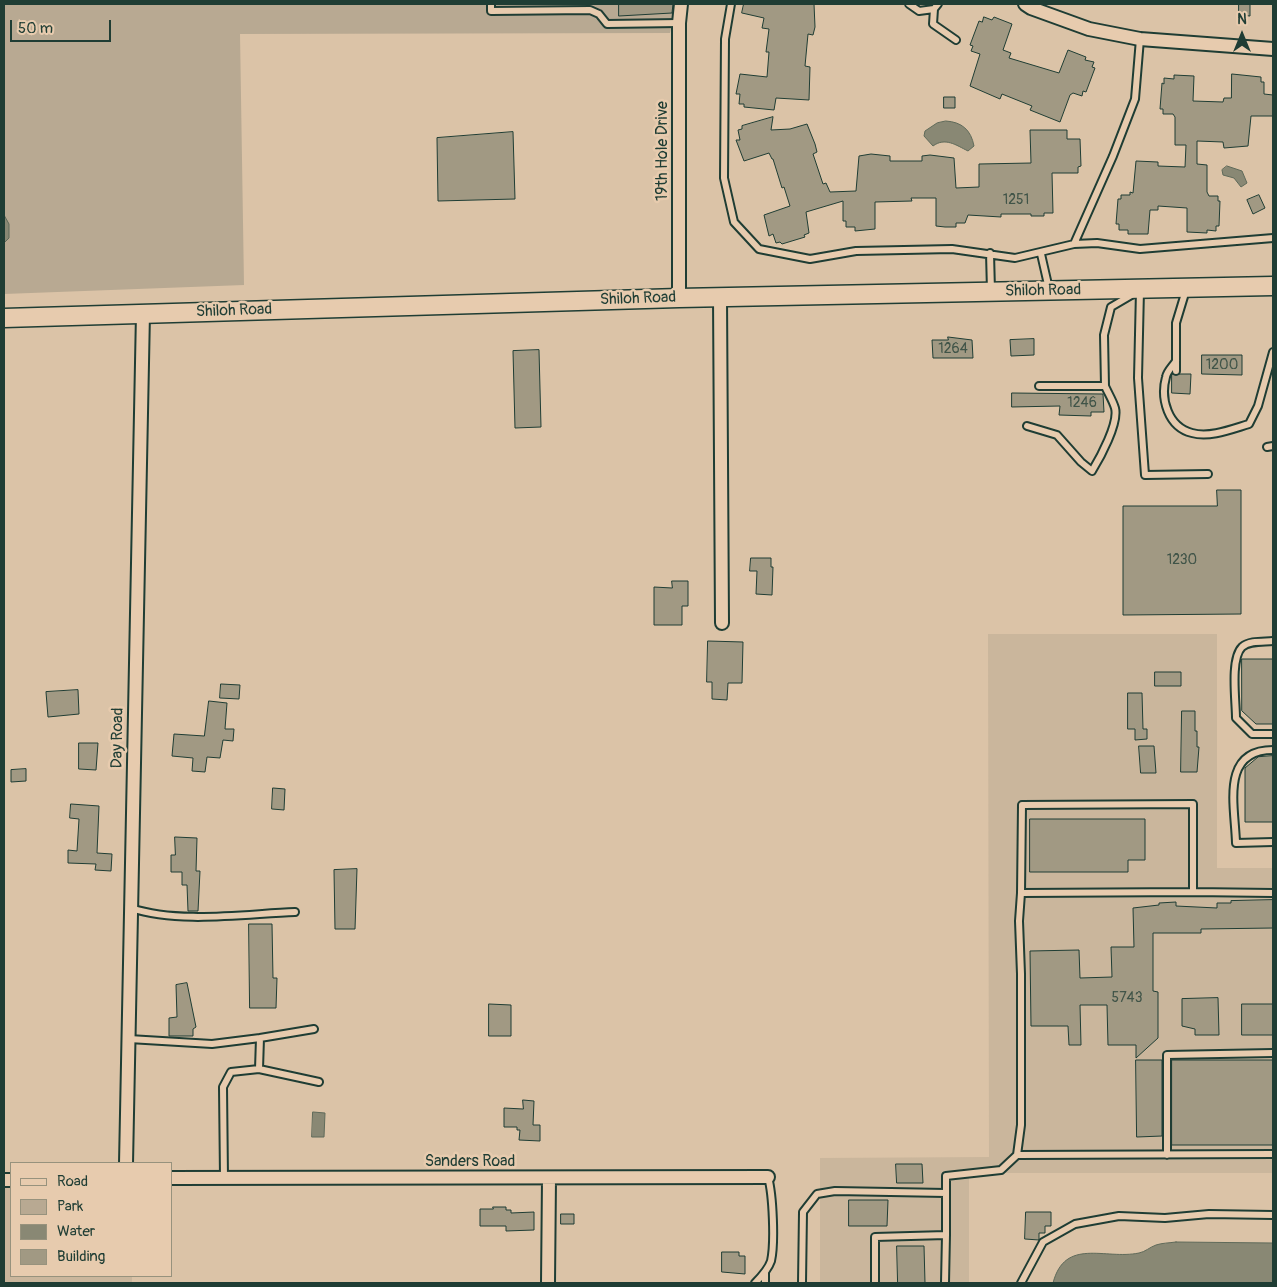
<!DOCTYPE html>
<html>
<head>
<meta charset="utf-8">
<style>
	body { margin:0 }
	#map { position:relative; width:1277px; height:1287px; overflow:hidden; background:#dbc3a7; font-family:Pangolin,sans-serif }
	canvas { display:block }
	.frame { position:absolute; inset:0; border:5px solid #1f3d34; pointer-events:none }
	.legend { position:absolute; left:10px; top:1162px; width:162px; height:115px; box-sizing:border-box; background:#e7cbae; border:1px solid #97927d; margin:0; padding:6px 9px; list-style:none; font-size:15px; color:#1f3d34 }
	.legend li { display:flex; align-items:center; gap:10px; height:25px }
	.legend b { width:25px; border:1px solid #97927d }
	.north { position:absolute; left:1217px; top:10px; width:50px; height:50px; -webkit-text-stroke:4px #e7cbae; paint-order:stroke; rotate:0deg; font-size:14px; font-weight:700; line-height:20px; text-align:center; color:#1f3d34 }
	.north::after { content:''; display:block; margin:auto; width:18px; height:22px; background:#1f3d34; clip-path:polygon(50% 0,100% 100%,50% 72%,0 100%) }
	.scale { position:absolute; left:10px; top:20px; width:101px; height:22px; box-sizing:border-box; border:2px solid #1f3d34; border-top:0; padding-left:6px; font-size:15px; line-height:18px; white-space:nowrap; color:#1f3d34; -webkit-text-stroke:4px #e7cbae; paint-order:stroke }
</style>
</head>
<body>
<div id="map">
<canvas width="1277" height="1287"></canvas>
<div class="frame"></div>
<ul class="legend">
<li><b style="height:6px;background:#e7cbae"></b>Road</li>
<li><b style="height:14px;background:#b8a992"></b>Park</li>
<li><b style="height:14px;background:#898874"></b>Water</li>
<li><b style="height:14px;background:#a19983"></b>Building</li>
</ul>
<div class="north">N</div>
<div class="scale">50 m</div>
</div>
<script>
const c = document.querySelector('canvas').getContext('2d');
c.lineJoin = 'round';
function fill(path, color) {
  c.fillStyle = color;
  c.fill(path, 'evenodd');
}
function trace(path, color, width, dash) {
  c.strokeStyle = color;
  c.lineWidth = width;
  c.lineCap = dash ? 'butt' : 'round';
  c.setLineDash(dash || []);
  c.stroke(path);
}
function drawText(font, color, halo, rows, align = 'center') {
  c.font = font + ' Pangolin,sans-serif';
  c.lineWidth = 5;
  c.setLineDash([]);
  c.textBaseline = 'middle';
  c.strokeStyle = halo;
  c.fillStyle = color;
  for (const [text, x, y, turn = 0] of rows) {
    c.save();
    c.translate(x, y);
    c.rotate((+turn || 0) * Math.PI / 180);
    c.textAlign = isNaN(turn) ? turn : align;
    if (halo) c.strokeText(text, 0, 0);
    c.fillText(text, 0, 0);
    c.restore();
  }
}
fill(new Path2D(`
	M988,634h229v234h56v305h-304v110h-149v-125l169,-1z
	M4,1187h7v89h121v7h-128z`), '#cab69c');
fill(new Path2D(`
	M4,4h672l-6,29 -430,1 4,251 -240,9z`), '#b8a992');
const water = new Path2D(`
	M946,121c16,1 25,9 28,25l-6,5c-12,-6 -23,-14 -35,-5l-9,-10 1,-5 12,-8z
	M1227,166l15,5 5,12 -6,4 -7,-9 -11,-3 -1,-5z
	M4,215l5,9v14l-5,5z
	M313,1112l12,1 -1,24h-12z
	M1176,1242l97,1v40h-220c12,-46 52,-23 86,-30 6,-1 11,-6 17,-8 6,-2 13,-2 20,-3z`);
fill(water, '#898874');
trace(water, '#5f6a5a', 1);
const building = new Path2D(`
	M619,4h54l-1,9 -53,3z
	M744,4h70l1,23 -2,8 -5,-1 -3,32 5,1 -1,33 -33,-2 -2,12 -30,-3v-3h-5l1,-10h-4l4,-20 27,3 2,-25h-3l3,-23 -7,-1 2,-10 -22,-5z
	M1239,4h11v12l-11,-1z
	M984,17l8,3 2,-3 18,7 -9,26 8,3 -2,5 50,15 9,-23 18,7 -1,3 9,2 -2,5 3,1 -9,24 -3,-1 -1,5 -9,-3 -3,2 -10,27 -30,-12 2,-4 -30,-12 -2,5 -30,-13 10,-32 -9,-3 2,-5 -3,-1 9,-24 3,1z
	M1232,74l29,3v5h3v12l9,1v21h-22l-3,30 -24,2 -1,-6 -26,-1v23l10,1v27l2,4h9v5h2l-1,25h-3v5l-9,-1v3l-20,-1v-24l-29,-2v4h-8l-2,24h-20v-4h-9v-6h-3l2,-25h3v-4h9v-3l3,1 3,-32 22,1v4l27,1 1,-22h-11v-28l-2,-3h-10v-5h-3l2,-26 2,1v-6l10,1v-4l20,1 -1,25 30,1 1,-4h7z
	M944,97h11v11h-11z
	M773,117l-2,13 19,-1 17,-5 8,20 2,8 -4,2 10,30 3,-1 4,9 26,-1 3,-35 12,-2 19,2v5h32v-5l8,-1 24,3 2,30 23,-1v-23l52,-1 -1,-33h37v9h13l1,27 -3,1v6h-26l1,40h-9v3h-13v-2h-30v3l-33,-2 -3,8h-9v4h-11l-9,-1v-28h-25l1,3 -37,1v27l-20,2v-4h-9v-6h-3v-20l-37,11 3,21 -5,2 1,2 -23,7 -2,-2 -4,1 -3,-9 -4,2 -5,-21 26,-9 -6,-19 -2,1 -9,-29h-1l-3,-6 -25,8 -8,-21h4l-2,-10 4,-1v-3z
	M513,132l2,67 -77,2 -1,-63z
	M1259,195l6,13 -12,6 -6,-14z
	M948,337l24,3 1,18h-40l-1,-18h16z
	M1034,339v16l-23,1 -1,-16z
	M539,350l2,77 -26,1 -2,-77z
	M1202,355h40v20l-40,-1z
	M1172,374h19l-1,20 -18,-1z
	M1012,393l91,1 1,18h-13v4l-32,-1 1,-9 -48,1z
	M1217,490h24v124l-118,1v-109h94z
	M751,558h20v9h2l-1,28 -16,-1 1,-23h-7z
	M672,581h16v25h-6v19h-28v-38l18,1z
	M708,641l35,1 -1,41h-14l-1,17 -15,-1v-17h-5z
	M1242,659h31v65h-17l-14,-13z
	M1155,672h26v14h-26z
	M221,684l19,1 -1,14 -19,-1z
	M78,690l1,24 -31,3 -2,-25z
	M1128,693h14l1,36h4v10l-12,1v-11h-7z
	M209,701l18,2 -2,26h9l-1,12 -10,-1 -3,18 -13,-1 -2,15 -13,-1 1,-13 -21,-2 2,-22 30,2z
	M1182,711h13v20h2v16h2l-2,25h-16z
	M79,743h19l-2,27 -17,-1z
	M1139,746h15l2,27h-15z
	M1273,756v66h-28v-54l13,-11z
	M26,769v12l-15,1v-12z
	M273,788l12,1 -1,21 -12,-1z
	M71,804l28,2 -2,47 15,1 -1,17 -16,-1 1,-6 -28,-1v-13l9,1 2,-32 -9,-1z
	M1030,819h115v41h-17v12h-98z
	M175,837l22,1 -1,33h4l-2,40h-10l-1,-26h-5v-13h-11v-17h4z
	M357,869l-2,60h-20l-1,-59z
	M1273,900v28l-72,1v4h-48v58l5,1v46l-22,20v-13h-28l-1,-40h-27l1,40h-12l-1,-19h-37l-1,-75 49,-1 1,28 32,-1 -1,-30h23l-1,-39 26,-3v-2l17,-1v4l41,2v-5h14v-2z
	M249,924h23l1,54h4l-1,30h-26z
	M187,983l9,44 -3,2v7h-24v-18l8,-1 -1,-32z
	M1218,998l1,37h-24v-6l-13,-3v-27z
	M489,1004l22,1v31h-22z
	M1242,1004h31v31h-31z
	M1136,1060h26v76l-25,1z
	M1172,1060h101v85h-101z
	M523,1100l11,1 -1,24h7v16l-21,-1 1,-10h-3v-3h-13v-19l19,1z
	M896,1164h26l1,19h-26z
	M849,1200h39l-1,26h-38z
	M493,1207h13v3h5v3l23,-1v18l-28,1v-5h-26v-17h13z
	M1026,1212h25v14h-6v7h-6v7l-14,-1z
	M561,1214h13v10h-13z
	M897,1246h27l1,37h-27z
	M722,1252h17v4h6v18l-23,-2z`);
fill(building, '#a19983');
trace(building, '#1f3d34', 1);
const lane = new Path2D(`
	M491,4v7l99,-1 9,4 8,10 72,-1
	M731,4l-6,35 -1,139 10,44 25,27 51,10 46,-8 96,-2 63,9 59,-14 23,-1 43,6 133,-11
	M909,4l10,7 15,-2
	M938,4l-4,5 -1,15 23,16
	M1074,244l39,-88 22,-57 5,-60
	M990,253l1,38
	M1041,254l8,35
	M1176,361c-3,5 -9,10 -10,16 -6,22 2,50 26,56 18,5 40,-4 57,-9l9,-18 15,-54
	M1176,371v-48l10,-33
	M1039,386h66l-1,-51 7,-28 29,-17 -2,88 7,97 63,-1
	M1027,426l30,9 24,27 11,9c8,-13 27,-48 23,-63 -2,-7 -7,-15 -10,-22
	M1267,447l6,-1
	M1273,641c-9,1 -23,-1 -31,6 -12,12 -6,54 -6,71l16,16h21
	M1273,750c-53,0 -38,56 -37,93l37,-1
	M1193,892l-172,1 1,-88 171,-1v88l80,1
	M131,908c48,16 113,6 164,4
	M129,1039l83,5 48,-6
	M259,1069l1,-31 54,-9
	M1017,1155l4,-30v-151l-2,-53 2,-28
	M1167,1155v-100l106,-2
	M224,1178l-1,-91 8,-15 28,-3 60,13
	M765,1272v11
	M755,1283c6,-6 13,-13 16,-22 4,-18 2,-66 -3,-84
	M802,1283l1,-71 14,-18 18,-3 111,2
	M875,1283v-46l71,-2v-59l55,-6 16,-15 256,-1
	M945,1283l1,-48
	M1021,1283l22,-41 32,-18 44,-8 46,2 44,-4 64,1`);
const street = new Path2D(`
	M1025,4l6,4 58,21 51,10 133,10
	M720,297l2,326
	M679,298v-275l2,-19
	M126,1163l17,-850
	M171,1178l597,-1
	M4,1180h7
	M548,1283l1,-104`);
const secondary = new Path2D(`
	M4,318l675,-20 594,-12`);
trace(lane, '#1f3d34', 10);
trace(street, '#1f3d34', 16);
trace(secondary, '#1f3d34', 21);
trace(lane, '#e7cbae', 6);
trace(street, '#e7cbae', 12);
trace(secondary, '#e7cbae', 18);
drawText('14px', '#405448', null, [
	["1251",1016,200],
	["1264",953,349],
	["1200",1222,365],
	["1246",1082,403],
	["1230",1182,560],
	["5743",1127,998]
]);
drawText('16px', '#1f3d34', '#e7cbae', [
	["19th Hole Drive",663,151,-90],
	["Shiloh Road",1043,291,-1],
	["Shiloh Road",638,299,-2],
	["Shiloh Road",234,311,-2],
	["Day Road",118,738,-89],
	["Sanders Road",470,1162]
]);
</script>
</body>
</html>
